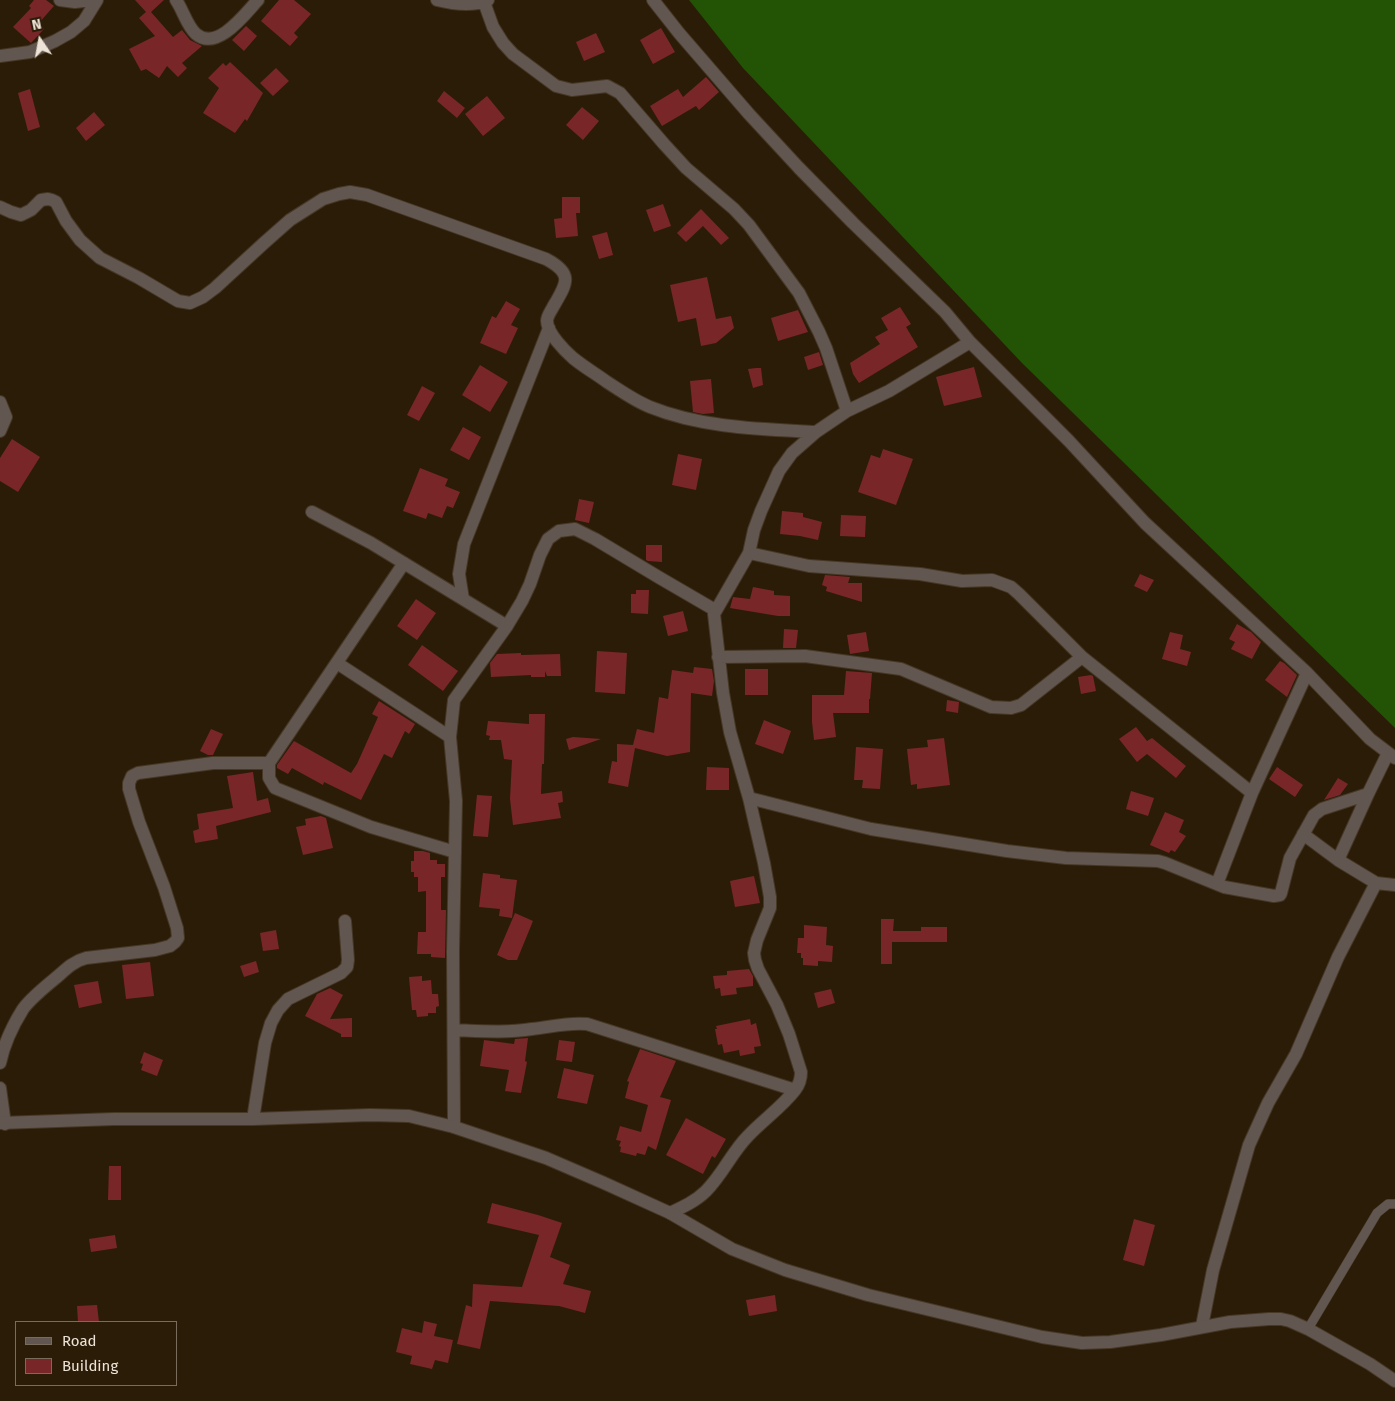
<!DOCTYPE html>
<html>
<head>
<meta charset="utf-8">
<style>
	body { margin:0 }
	#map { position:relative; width:1395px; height:1401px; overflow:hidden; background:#2b1c08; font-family:"Fira Sans",sans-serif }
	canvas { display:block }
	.legend { position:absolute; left:15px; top:1321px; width:162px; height:65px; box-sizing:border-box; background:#2b1c08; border:1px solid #796c5a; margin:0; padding:6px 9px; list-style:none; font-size:15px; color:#ede3d6 }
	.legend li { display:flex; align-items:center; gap:10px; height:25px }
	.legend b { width:25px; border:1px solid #796c5a }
	.north { position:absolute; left:15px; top:15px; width:50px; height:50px; -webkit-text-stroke:4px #2b1c08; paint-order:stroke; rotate:348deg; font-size:14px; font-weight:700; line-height:20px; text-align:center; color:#ede3d6 }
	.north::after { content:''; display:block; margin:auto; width:18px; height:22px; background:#ede3d6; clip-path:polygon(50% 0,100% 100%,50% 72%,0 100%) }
</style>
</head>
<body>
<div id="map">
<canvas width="1395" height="1401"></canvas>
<ul class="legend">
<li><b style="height:6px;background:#625651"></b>Road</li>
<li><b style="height:14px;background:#792629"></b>Building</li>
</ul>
<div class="north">N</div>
</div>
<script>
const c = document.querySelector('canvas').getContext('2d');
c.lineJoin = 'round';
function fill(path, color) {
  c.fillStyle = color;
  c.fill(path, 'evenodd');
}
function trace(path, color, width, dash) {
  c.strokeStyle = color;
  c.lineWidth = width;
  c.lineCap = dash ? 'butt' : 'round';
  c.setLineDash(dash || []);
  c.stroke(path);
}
fill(new Path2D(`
	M689,0h706v728l-373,-365 -279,-295z`), '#235305');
fill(new Path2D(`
	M34,0h12l8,6 -16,18 6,5 -13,14 -18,-16 18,-19 -2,-2z
	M135,0h29l-13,12 22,25 9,-7 8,10 12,6 -20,17 5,5 -9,9 -11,-11 -8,12 -13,-9 -5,2 -12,-22 26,-13 -16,-18 7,-6z
	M279,0h15l17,14 -17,19 4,4 -8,9 -29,-25z
	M246,26l11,10 -13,15 -12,-11z
	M661,28l14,24 -22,12 -13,-24z
	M596,33l9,19 -21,9 -8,-19z
	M230,62l33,31 -16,28 -2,-2 -10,14 -32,-20 16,-25 -11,-10 15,-15 3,3z
	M276,68l13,13 -16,15 -13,-13z
	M706,77l13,15 -20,18 -3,-4 -34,20 -12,-20 28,-17 5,8z
	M30,89l10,38 -12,4 -10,-38z
	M444,91l21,17 -8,10 -20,-17z
	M487,96l18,22 -22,18 -18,-22z
	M582,107l17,14 -16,19 -17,-15z
	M94,112l11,13 -19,16 -10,-13z
	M562,197h18v16h-4l2,23 -22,2 -2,-19 8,-1z
	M663,204l8,22 -17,6 -8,-22z
	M701,209l28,29 -8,7 -18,-19 -17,16 -9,-9z
	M607,232l6,23 -14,4 -7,-23z
	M707,277l9,42 15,-3 3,12 -18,15 -15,3 -5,-28 -18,4 -8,-37z
	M506,301l14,8 -9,16 7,3 -12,26 -26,-11 12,-27 4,2z
	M900,307l11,17 -5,3 12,20 -59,36 -6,-9 -3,-11 30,-19 -5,-7 13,-7 -7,-12z
	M798,310l10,22 -30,9 -7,-23z
	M819,352l4,13 -15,5 -4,-13z
	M480,365l28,17 -18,30 -28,-17z
	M974,367l8,30 -38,9 -8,-29z
	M756,368h5l2,17 -10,3 -5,-19z
	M711,379l3,34 -11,1 -10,-2 -3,-31z
	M422,386l13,7 -16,28 -12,-6z
	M463,427l18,10 -12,23 -19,-10z
	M12,439l28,18 -22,35 -18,-11v-23z
	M883,449l30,10 -17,46 -38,-13 13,-37 9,3z
	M678,454l24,5 -6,31 -24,-5z
	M420,468l28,11 -3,7 15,6 -7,16 -6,-2 -5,12 -14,-5 -2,6 -23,-8z
	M579,499l15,3 -5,21 -14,-3z
	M782,511l21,2v4l19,5 -4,18 -18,-4 -20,-2z
	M841,515l25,1 -1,21 -25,-1z
	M646,545h16v17l-14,-1 -2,-1z
	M1140,574l14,6 -7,12 -13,-6z
	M825,575l25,2 -2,6h14v19l-36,-11 1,-4 -5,-2z
	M753,587l21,4v4l16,1v20h-12l-48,-8 3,-11 17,2z
	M636,590h13l-1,24 -17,-1v-19h5z
	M416,599l20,14 -19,27 -20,-14z
	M683,611l5,20 -20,5 -5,-20z
	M1237,624l14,8 10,10 -9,17 -21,-10 4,-7 -6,-3z
	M784,629l14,1 -2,18h-13z
	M866,632l3,19 -19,3 -3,-19z
	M1170,632l13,3 -3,14 11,3 -4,14 -25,-7z
	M422,645l36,26 -15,20 -35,-26z
	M597,651l30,2 -2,41 -30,-2z
	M521,653v2l39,-1 1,22h-14l-2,-5v6h-14v-2l-40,2 -1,-14 7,-9z
	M1280,661l4,2 13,12 -10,22 -22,-17z
	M694,667l18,2 2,12 -2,15 -21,-3 -1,59 -23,4 -32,-8 -7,39 -20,-4 4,-22 5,1v-18l16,1 4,-16 17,4 5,-36 9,2 4,-29 21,3z
	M745,669h23v26h-23z
	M846,671l26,2 -2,26h-1v14h-36l3,24 -22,3 -2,-18v-27h32z
	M1091,675l2,1 3,15 -15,3 -3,-17z
	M947,700l12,2 -1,11 -12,-2z
	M379,701l36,23 -6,10 -4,-3 -13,27 -8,-4 -23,46 -37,-18 -1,3 -31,-17 -4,6 -11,-6v-3l17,-24 57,32 6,-9 21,-47 -6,-3z
	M529,714h16l-1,50h-2l-1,30 21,-3 1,11 -5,1 3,15 -48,7 -3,-26 2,-39 -8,-1 -3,-19h-12l1,-4 -4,-1 2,-14 41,3z
	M764,720l27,11 -8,23 -28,-10z
	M1136,727l11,14 5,-3 34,28 -10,12 -29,-24 -10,8 -18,-23z
	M211,729l12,5 -10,21h-5l-8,-4z
	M573,737l28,2 -32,11 -3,-11z
	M944,738l6,47 -33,4v-5l-6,1 -4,-36 21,-2 -1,-7z
	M856,747l27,2 -3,40 -18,-1 1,-8h-9z
	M707,767l22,1v22h-23z
	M1277,767l26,18 -8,12 -26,-18z
	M253,772l4,29 11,-3 3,14 -55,14 2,13 -23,4 -2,-12 6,-2 -2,-15 36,-6 -6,-32z
	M1338,778l10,6 -8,11 -16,5z
	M1131,791l23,7 -6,18 -22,-7z
	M477,795l15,1 -4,41 -15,-1z
	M1165,812l19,8 -5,12 7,4 -11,16 -4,-2 -2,3 -19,-8z
	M321,816l5,2 7,30 -30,7 -7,-28 10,-2 -1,-6z
	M414,851h9l7,2v7h7v4h8v13h-4v33h5l-1,48 -14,-1v-3h-14l1,-22h8v-41l-8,1v-15h-4v-5h-3v-11h3z
	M483,873l17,2v3l17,2 -5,38 -13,-2 1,-7 -21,-2z
	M754,876l6,27 -25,4 -5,-26z
	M515,913l18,8 -16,39h-9l-11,-5z
	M881,919h13l-1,12h28v-4h26v15h-55v22h-11z
	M804,925l23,2 -1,18 7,1 -1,16 -14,-1v5l-15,-1v-7h-2v-5h-4l1,-15h6z
	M276,930l3,19 -16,2 -3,-18z
	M256,961l3,11 -15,5 -4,-11z
	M150,962l4,34 -28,3 -4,-34z
	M749,969l4,7v10l-17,2 1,6 -16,2 -1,-8 -5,1 -2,-13 14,-1v-4z
	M422,976v5l9,-1 1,14h6l1,12 -3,1v6h-8v3l-11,1 -1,-7h-4l-3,-33z
	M98,981l4,22 -23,5 -5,-23z
	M330,988l13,7 -13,24 22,-1v19h-11v-3l-36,-18 12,-22z
	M831,989l4,14 -17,5 -4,-15z
	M750,1019l1,6 5,-2 5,23 -7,1 1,6 -15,3 -1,-6 -15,3 -2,-9 -4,1 -3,-16h2l-1,-3z
	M528,1038l-3,23 2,1 -6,31 -16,-2 4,-21 -29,-4 4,-26 30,4 1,-5z
	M559,1040l16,2 -3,20 -16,-2z
	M640,1049l36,12 -16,36 11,3 -15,50 -8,-4 -3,9 -8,-2 -1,3 -16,-4 1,-5 -2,-1 2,-5 -5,-1 4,-14 21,6 7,-27 -23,-7 4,-16 -2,-1z
	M144,1052l19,8 -6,16 -16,-6 2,-6 -3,-1z
	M564,1068l30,7 -7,29 -30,-6z
	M686,1118l40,21 -11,19 -3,-2 -9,18 -37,-19z
	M109,1166h12v34h-13z
	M492,1203l46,12 24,8 -12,34 20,8 -7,19 28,7 -6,22 -26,-7 -69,-5 -10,48 -23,-5 9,-39 6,2 1,-23 49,3 17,-52 -52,-12z
	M1134,1219l21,6 -11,41 -21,-6z
	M115,1235l2,13 -26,4 -2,-13z
	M775,1295l2,16 -28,5 -3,-16z
	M97,1305l2,17h-21l-1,-16z
	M424,1321l13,3 -3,12 19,4 -5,23 -13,-3 -3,9 -22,-5 2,-8 -16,-4 6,-24 20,5z`), '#792629');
const service = new Path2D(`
	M1308,1329l69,-116 11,-9h7`);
const minor = new Path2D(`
	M60,0l15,2 17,-2
	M176,0c7,10 11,26 20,34 21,18 49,-20 62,-34
	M437,0c16,4 35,7 51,0
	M653,0l26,33 70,81 50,54 54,55 92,89 25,30 99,99 76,82 162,150 63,66 25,19
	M484,2l9,25 10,16 10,11 43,32 16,4 35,-4 13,7 44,51 22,24 48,41 15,16 50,68 20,39 7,16 21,63
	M0,56l30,-4 25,-11 16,-9 13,-11 13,-21
	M0,207l11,5 10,3 10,-5 10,-10 7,-1 4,1 4,2 10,19 14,19 20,18 39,20 39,23 12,2 13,-6 12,-9 49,-45 26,-23 33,-21 16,-5 11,-2 17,3 179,64c28,15 21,24 7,48 -2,4 -6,9 -6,14 0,12 18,30 26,37 11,9 23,16 34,24 14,9 28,19 43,25 52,21 111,22 166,25
	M0,402l6,15 -6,14
	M312,512l59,31 136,83
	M749,553l60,13 111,8 42,7 30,-1 19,7 8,7 63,63 170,136
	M404,563l-135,200v15l6,10 96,39 84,25
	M463,599l-4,-25 5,-30 85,-216
	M718,657l87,-1 96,13 90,38 20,1 10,-3 61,-48
	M337,663l113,74
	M749,798l122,31 136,22 59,7 92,3 7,2 59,24 50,9 6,-1 1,-2 9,-35 24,-43 8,-6 46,-15
	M1303,834l35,26 38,23 19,2
	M1338,860l30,-66 20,-41
	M1217,884l35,-91 55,-120
	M454,1030c26,1 52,3 78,-1 19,-2 36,-7 55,-5l208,66
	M0,1063c4,-19 13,-38 23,-54 8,-11 23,-23 34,-32 9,-8 17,-16 29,-19l69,-8 15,-4 5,-4 3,-4 -1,-10 -13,-41 -25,-65 -10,-33v-6l3,-7 6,-3 75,-10h56
	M0,1088l5,36
	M253,1119l12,-76 6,-20 7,-13 10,-11 53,-26 6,-6 1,-7 -3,-39
	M454,1127l-1,-176 3,-150 -6,-64 4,-37 53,-74 15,-25 8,-17 10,-29 8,-16 11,-8 16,-2 20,10 65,39 55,32
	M670,1213c13,-6 26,-12 36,-22 17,-17 26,-39 42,-55 15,-16 34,-29 47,-46 4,-5 6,-11 6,-18l-12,-38 -12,-29 -19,-36 -3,-9 -1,-7 3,-13 13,-32v-11l-6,-34 -15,-65 -19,-66 -7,-39 -9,-79 35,-61 5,-23 7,-19 18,-40 13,-18 24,-21 31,-21 42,-20 81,-49
	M1202,1326l11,-56 36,-125 19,-42 28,-49 42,-97 38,-74`);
const tertiary = new Path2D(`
	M0,1123l114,-4h139l117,-4 39,1 45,11 92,31 58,25 66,30 62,36 53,21 83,25 174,42 40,6 28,-1 51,-7 69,-13 39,-3h12l9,2 18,8 62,35 25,17`);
trace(service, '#463825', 10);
trace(minor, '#463825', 14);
trace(tertiary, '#463825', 14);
trace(service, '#625651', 9);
trace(minor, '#625651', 12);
trace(tertiary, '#625651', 12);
</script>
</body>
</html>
